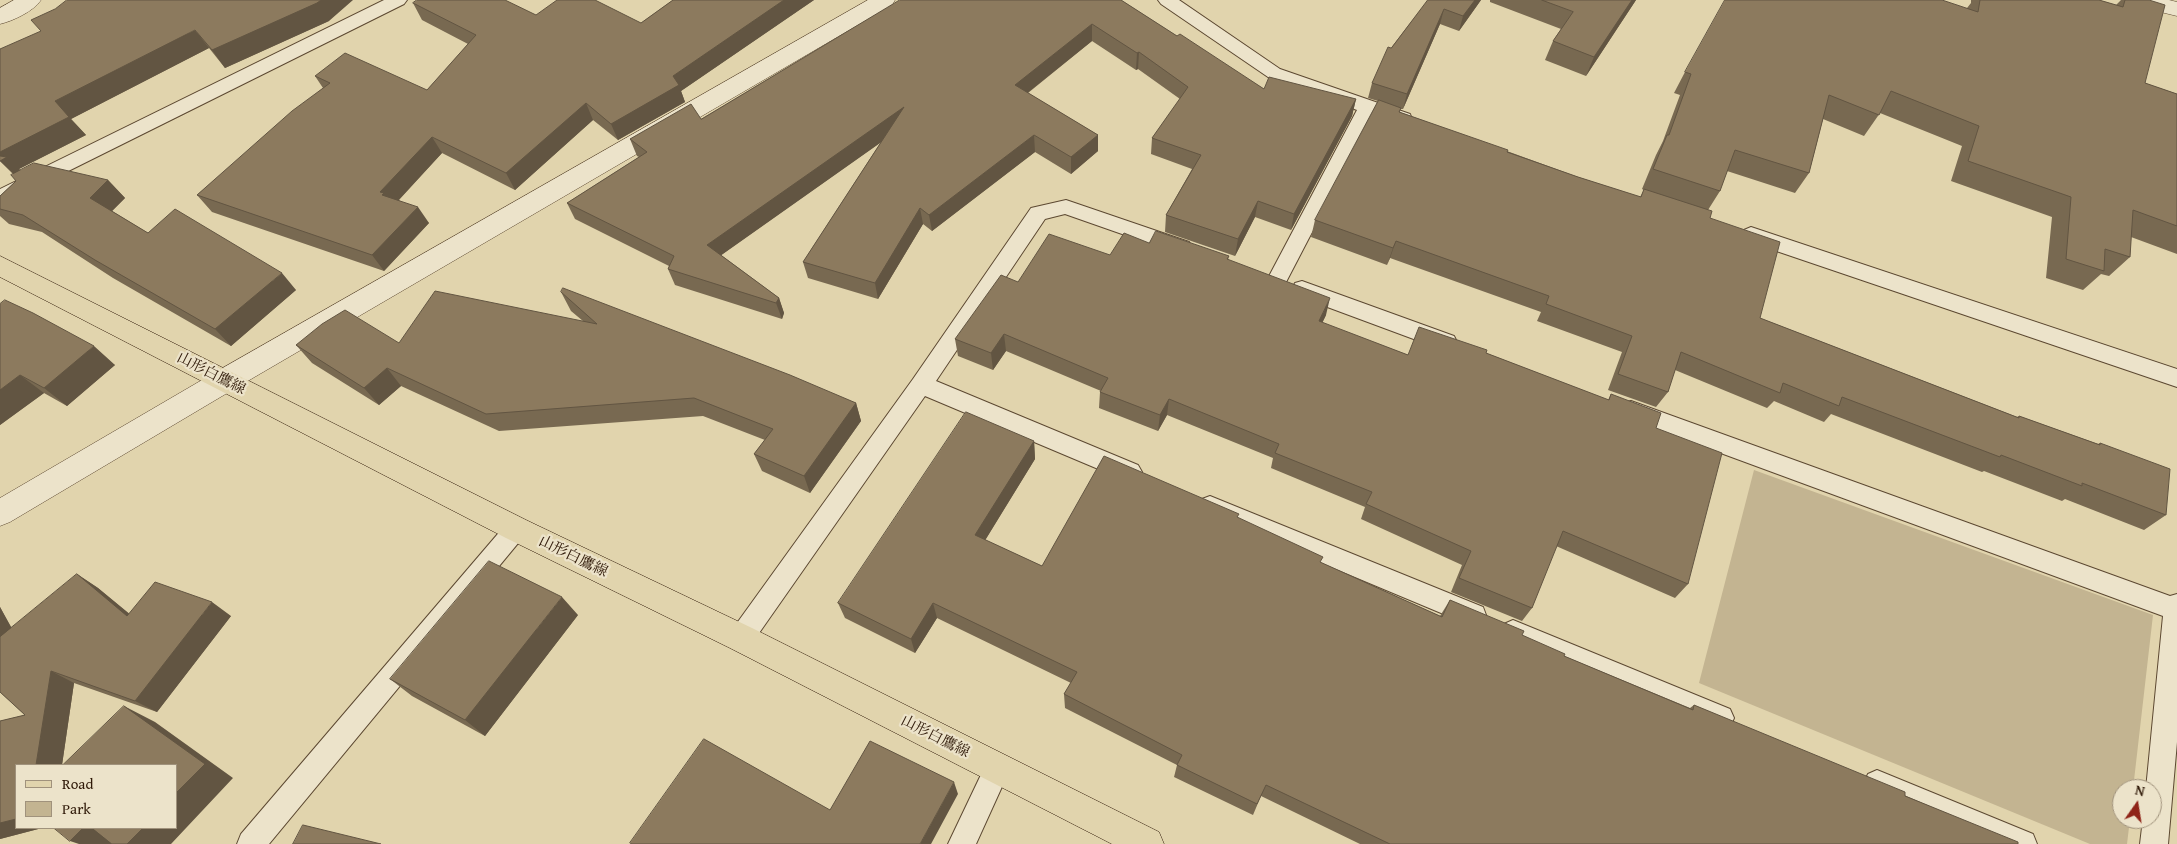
<!DOCTYPE html>
<html>
<head>
<meta charset="utf-8">
<style>
	body { margin:0 }
	#map { position:relative; width:2177px; height:844px; overflow:hidden; background:#e1d4ad; font-family:"Gentium Book Plus",serif }
	canvas { display:block }
	.legend { position:absolute; left:15px; top:764px; width:162px; height:65px; box-sizing:border-box; background:#ece3ca; border:1px solid #a0927c; margin:0; padding:6px 9px; list-style:none; font-size:15px; color:#2f1908 }
	.legend li { display:flex; align-items:center; gap:10px; height:25px }
	.legend b { width:25px; border:1px solid #a0927c }
	.north { position:absolute; left:2112px; top:779px; width:50px; height:50px; box-sizing:border-box; background:#ece3ca; border:1px solid #a0927c; border-radius:50%; rotate:13deg; font-size:14px; font-weight:700; line-height:20px; text-align:center; color:#2f1908 }
	.north::after { content:''; display:block; margin:auto; width:18px; height:22px; background:#8f2418; clip-path:polygon(50% 0,100% 100%,50% 72%,0 100%) }
</style>
</head>
<body>
<div id="map">
<canvas width="2177" height="844"></canvas>
<ul class="legend">
<li><b style="height:6px;background:#e1d4ad"></b>Road</li>
<li><b style="height:14px;background:#c3b491"></b>Park</li>
</ul>
<div class="north">N</div>
</div>
<script>
const c = document.querySelector('canvas').getContext('2d');
c.lineJoin = 'round';
function fill(path, color) {
  c.fillStyle = color;
  c.fill(path, 'evenodd');
}
function trace(path, color, width, dash) {
  c.strokeStyle = color;
  c.lineWidth = width;
  c.lineCap = dash ? 'butt' : 'round';
  c.setLineDash(dash || []);
  c.stroke(path);
}
function drawText(font, color, halo, rows, align = 'center') {
  c.font = font + ' "Gentium Book Plus","Noto Serif JP",serif';
  c.lineWidth = 4.5;
  c.setLineDash([]);
  c.textBaseline = 'middle';
  c.strokeStyle = halo;
  c.fillStyle = color;
  for (const [text, x, y, turn = 0] of rows) {
    c.save();
    c.translate(x, y);
    c.rotate((+turn || 0) * Math.PI / 180);
    c.textAlign = isNaN(turn) ? turn : align;
    if (halo) c.strokeText(text, 0, 0);
    c.fillText(text, 0, 0);
    c.restore();
  }
}
fill(new Path2D(`
	M1754,470l399,145 -20,174h-11v30h8l-3,25h-37l-391,-161z`), '#c3b491');
const service = new Path2D(`
	M384,0h23l-3,4 -404,201v-16z
	M1158,0h21l101,69 130,45 2,5 -2,5 -7,2 -30,-11 -89,171 -7,2 -7,-2 -3,-6 90,-170 -89,-33 -107,-73z
	M1066,200l123,42 3,5 -3,5 -7,3 -117,-41 -20,5 -109,162 202,84 4,7 -4,7 -8,3 -8,-3 -197,-83 -175,250 -9,4 -9,-4 -4,-8 4,-8 181,-251 118,-171z
	M1751,227l426,142v18l-433,-147 -3,-5 3,-5z
	M1302,281l152,55 3,6 -3,6 -8,3 -151,-56 -3,-6 3,-6z
	M1631,401l539,195 7,-2v148l-9,102h-28l3,-25h9v-30h-6l17,-173 -540,-199 -3,-7 3,-7z
	M1210,496l273,111 3,8 -3,8 -9,3 -9,-3 -263,-110 -4,-7 4,-7z
	M516,518l8,4 4,7 -4,7 -255,308h-32l4,-10 267,-312z
	M1513,620l217,89 4,9 -4,9 -9,4 -217,-91 -4,-8 4,-8z
	M997,756l9,4 4,9 -34,75h-28l40,-84z
	M1877,770l156,64 4,10h-47l-122,-52 -4,-9 4,-9z`);
const minor = new Path2D(`
	M868,0h27l-3,5 -658,384 -10,3 -10,-3 -3,-8 3,-8z
	M2129,0h40l8,2v14l-45,-11z`);
const tertiary = new Path2D(`
	M14,0h27c-7,11 -28,21 -41,24v-16z
	M224,370l10,3 3,8 -3,8 -224,133 -10,4v-28l214,-125z`);
const primary = new Path2D(`
	M0,256l526,264 226,108 407,204 5,12h-52l-382,-196 -224,-110 -506,-261z`);
trace(service, '#5c4831', 2);
trace(minor, '#5c4831', 1);
trace(tertiary, '#5c4831', 1);
trace(primary, '#2f1908', 1);
fill(service, '#ece3ca');
fill(minor, '#ece3ca');
fill(tertiary, '#ece3ca');
fill(primary, '#e1d4ad');
fill(new Path2D(`
	M673,0h141l-133,91 4,11 -67,38 -25,-20 -78,70 -73,-37 -43,47 30,23 -45,48 -172,-59 -15,-17 126,-107 -8,-12 112,14 41,-46 -46,-24 -9,-17 123,12 105,8z
	M1121,0l56,36 87,53 92,10 -4,17 -61,114 -36,-13 -20,39 -70,-24 1,-17 26,-46 -41,-15 1,-16 28,-39 -42,-30 -2,1 -44,-29 -64,52 70,42v16l-27,23 -36,-22 -103,79 -9,-7 -45,75 -70,-21 -5,-16 78,-120 -160,113 58,43 5,15 -2,6 -107,-34 -7,-16 1,-3 -94,-47 -8,-16 72,-46 -2,-1 -7,-17z
	M1428,0h53l-22,31 -19,-7 -37,85h-2l-1,3 178,65 62,20 4,-7 -2,-1 14,-34 7,-14 17,-46 -6,-2 11,-21 282,-64 4,-5v-3h128l17,5 5,-5h28l-4,83 32,11v160l-46,-17 -1,20 -21,19 -8,-2 -18,16 -37,-12 6,-61 -101,-36 11,-35 -82,-33 -16,23 -41,-17 -14,54 -14,20 -68,-22 -7,20 -12,19 2,8 50,100 257,99 2,-1 79,28 2,-1 66,72 -22,15 -79,-31 -3,2 -78,-30 -2,1 -151,-58 -7,8 -50,-21 -7,7 -92,-38 -7,22 -12,15 -48,-17 14,-38 -85,-31 4,-9 -151,-54 -3,7 -76,-28 4,-17 63,-119 -10,-3 4,-15 19,-35z
	M1490,0h146l-50,76 -41,-16 8,-19 8,-12 -71,-27z
	M329,21l-104,47 -16,-20 -138,71 15,16 -67,34 1,1 88,10 17,18 -13,13 36,22 148,57 -65,56 -118,-68 -71,-46 -33,-8 -9,-8v-20l16,-15 -3,-7 -13,-13v-112z
	M1149,243l80,13 -1,4 98,55 -4,8 86,32 78,-2 122,47 3,-6 45,34 32,156 -13,14 -119,-52 -24,62 -10,13 -71,-29 11,-27 -101,-46 4,-12 -94,-39 2,-10 -106,-43 -9,16 -59,-23 1,-16 1,-1 -95,-40 -13,19 -35,-14 -3,-17 63,-57 92,-27z
	M561,292l295,111 5,18 -51,72 -48,-22 -8,-17 11,-14 -62,-24 -204,15 -98,-45 -22,19 -67,-42 -16,-18 103,-2 184,-22 -12,-10z
	M0,304l115,61 -48,41 -23,-13 -44,32z
	M1034,441l1,18 -50,81 57,26 196,-48 83,45 119,53 10,-16 114,56 126,52 4,-3 324,139h-658l-99,-48 -8,19 -79,-38 3,-12 -112,-57 -1,-14 7,-11 -134,-65 -22,35 -70,-35 -7,-15z
	M77,574l21,14 31,26 102,2 -74,96 -83,-29 -12,82h-46v63h26l-42,11v-118l25,-6 -25,-23v-85l11,21z
	M578,615l-93,121 -73,-40 -22,-17z`), '#786951');
fill(new Path2D(`
	M321,0h32l-24,21 -104,47 -13,-18z
	M784,0h30l-133,91 4,11 -67,38 -7,-16 62,-48z
	M1475,0h6l-22,31 4,-15z
	M1632,0h4l-50,76 8,-19z
	M1444,9l-4,15 -37,85 4,-15z
	M1092,24v17l-76,61 -1,-17z
	M195,30l14,18 -138,71 15,16 -67,34 6,6 -7,3 -18,-17v-9l55,-51z
	M1139,52l-1,17 -2,1 1,-17z
	M1356,99l-4,17 -61,114 3,-16z
	M586,103l7,17 -78,70 -9,-17z
	M904,107l3,17 -194,137 -6,-16z
	M1034,135l1,17 -103,79 -3,-16z
	M1098,135v16l-27,23v-17z
	M432,137l10,16 -49,53 -13,-14z
	M108,180l17,18 -18,18 -17,-18z
	M1258,201l-3,16 -20,39 3,-17z
	M418,207l11,16 -45,48 -12,-16z
	M920,208l3,16 -45,75 -3,-16z
	M1396,241l-6,17 -3,7 6,-17z
	M282,273l14,17 -65,56 -16,-17z
	M779,298l5,15 -2,6 -6,-16z
	M1330,298l-4,17 -11,23 4,-17z
	M1004,334l2,17 -13,19 -2,-17z
	M94,346l21,19 -48,41 -23,-18z
	M387,368l14,18 -22,19 -15,-17z
	M20,375l24,18 -44,32v-35z
	M1169,399l-2,16 -9,16 2,-16z
	M856,403l5,18 -51,72 -6,-17z
	M1034,441l1,18 -57,93 -3,-17z
	M77,574l21,14 50,41 -21,-13z
	M562,597l16,18 -93,121 -20,-16z
	M212,602l19,14 -74,96 -22,-11z
	M933,603l4,15 -22,35 -4,-14z
	M0,607l24,43 -24,-12z
	M51,671l23,12 -12,82h-26z
	M124,706l31,16 78,56 -62,66h-44l16,-16h33v-35z
	M954,782l4,12 -27,50h-11z
	M16,819v9h26l-42,11v-16z
	M83,828h14l16,16h-34l-9,-3z`), '#625542');
const building = new Path2D(`
	M67,0h254l-4,3 -105,47 -17,-20 -140,71 14,16 -69,35v-103l41,-18 -10,-11 24,-11z
	M417,0h88l31,15 21,-15h38l46,23 32,-23h111l-111,76 6,9 -68,39 -25,-21 -80,70 -74,-36 -52,55 4,1 -2,2 36,12 -46,48 -175,-60 95,-84 38,-28 -15,-7 30,-23 82,37 49,-55 -63,-32z
	M900,0h221l56,36 3,-2 84,55 5,-12 87,22 -62,115 -36,-13 -20,38 -72,-24 35,-60 -49,-17 36,-51 -49,-35 -2,1 -45,-29 -77,61 83,50 -27,22 -37,-22 -105,80 -9,-7 -45,75 -72,-21 101,-155 -197,138 72,53 -3,5 -108,-34 6,-13 -107,-53 80,-51 -17,-13 61,-35 10,15z
	M1428,0h47l-12,16 -19,-7 -37,85 -35,-11 16,-36 3,1z
	M1542,0h90l-38,57 -41,-16 20,-29z
	M1725,0h217l36,12 2,-12h119l24,7 2,-7h24l16,5 -20,78 32,11v132l-44,-16 -3,47 -25,-8 -1,22 -38,-12 5,-62 -103,-36 11,-35 -88,-35 -12,24 -50,-20 -20,78 -74,-23 -15,41 -67,-22 14,-34h2l22,-61 -6,-2z
	M1379,100l22,8 -2,4 109,38 -1,2 71,25 63,20 3,-8 68,22 -2,7 70,24 -20,76 259,100v-2l81,29v-2l70,26 -4,46 -84,-32v3l-81,-31 -1,2 -158,-60 -3,9 -56,-23 -3,10 -99,-41 -13,40 -50,-18 14,-38 -86,-32 3,-8 -153,-55 -3,7 -78,-28z
	M0,156l7,1 -7,4z
	M34,163l74,17 -18,18 58,35 27,-24 107,64 -67,56 -120,-69 -72,-45 -23,-6v-13l16,-15 -5,-6z
	M1156,231l73,25 -2,3 103,39 -11,23 89,34 11,-28 68,23 -1,3 123,47 2,-6 50,19 -5,15 66,25 -34,131 -125,-53 -31,77 -73,-30 12,-27 -105,-47 6,-12 -97,-39 4,-9 -110,-45 -9,16 -60,-23 8,-14 -104,-44 -13,19 -36,-14 46,-64 17,7 31,-48 61,21 14,-22 25,10z
	M563,288l227,87 66,28 -52,73 -50,-22 19,-25 -79,-31 -208,16 -99,-46 -23,20 -68,-43 26,-21 23,-14 54,33 36,-52 162,33 -36,-32z
	M5,300l28,13 61,33 -50,42 -24,-13 -20,15v-86z
	M966,412l68,29 -59,94 67,31 62,-110 135,58 -2,3 86,40 -3,5 122,55 8,-17 74,31 -2,4 43,19 -1,2 129,54 1,-5 211,87v4l113,46v2h-628l-124,-59 -9,19 -80,-39 5,-10 -118,-61 13,-22 -144,-69 -22,36 -73,-36z
	M489,561l73,36 -97,123 -75,-41z
	M77,574l50,42 28,-34 57,20 -77,99 -84,-30 -15,94h-20v54l-16,4v-102l25,-6 -25,-23v-55z
	M124,706l81,58 -29,29v-28h-113z
	M704,739l126,71 40,-69 84,41 -34,62h-288l-2,-1z
	M303,825l78,19h-88z
	M54,828h29l-13,13z
	M92,828h51l-16,16h-15z`);
fill(building, '#8c7a5e');
trace(building, '#625542', 1);
drawText('15px', '#2f1908', '#ece3ca', [
	["山形白鷹線",211,374,27],
	["山形白鷹線",573,557,26],
	["山形白鷹線",935,737,27]
]);
</script>
</body>
</html>
